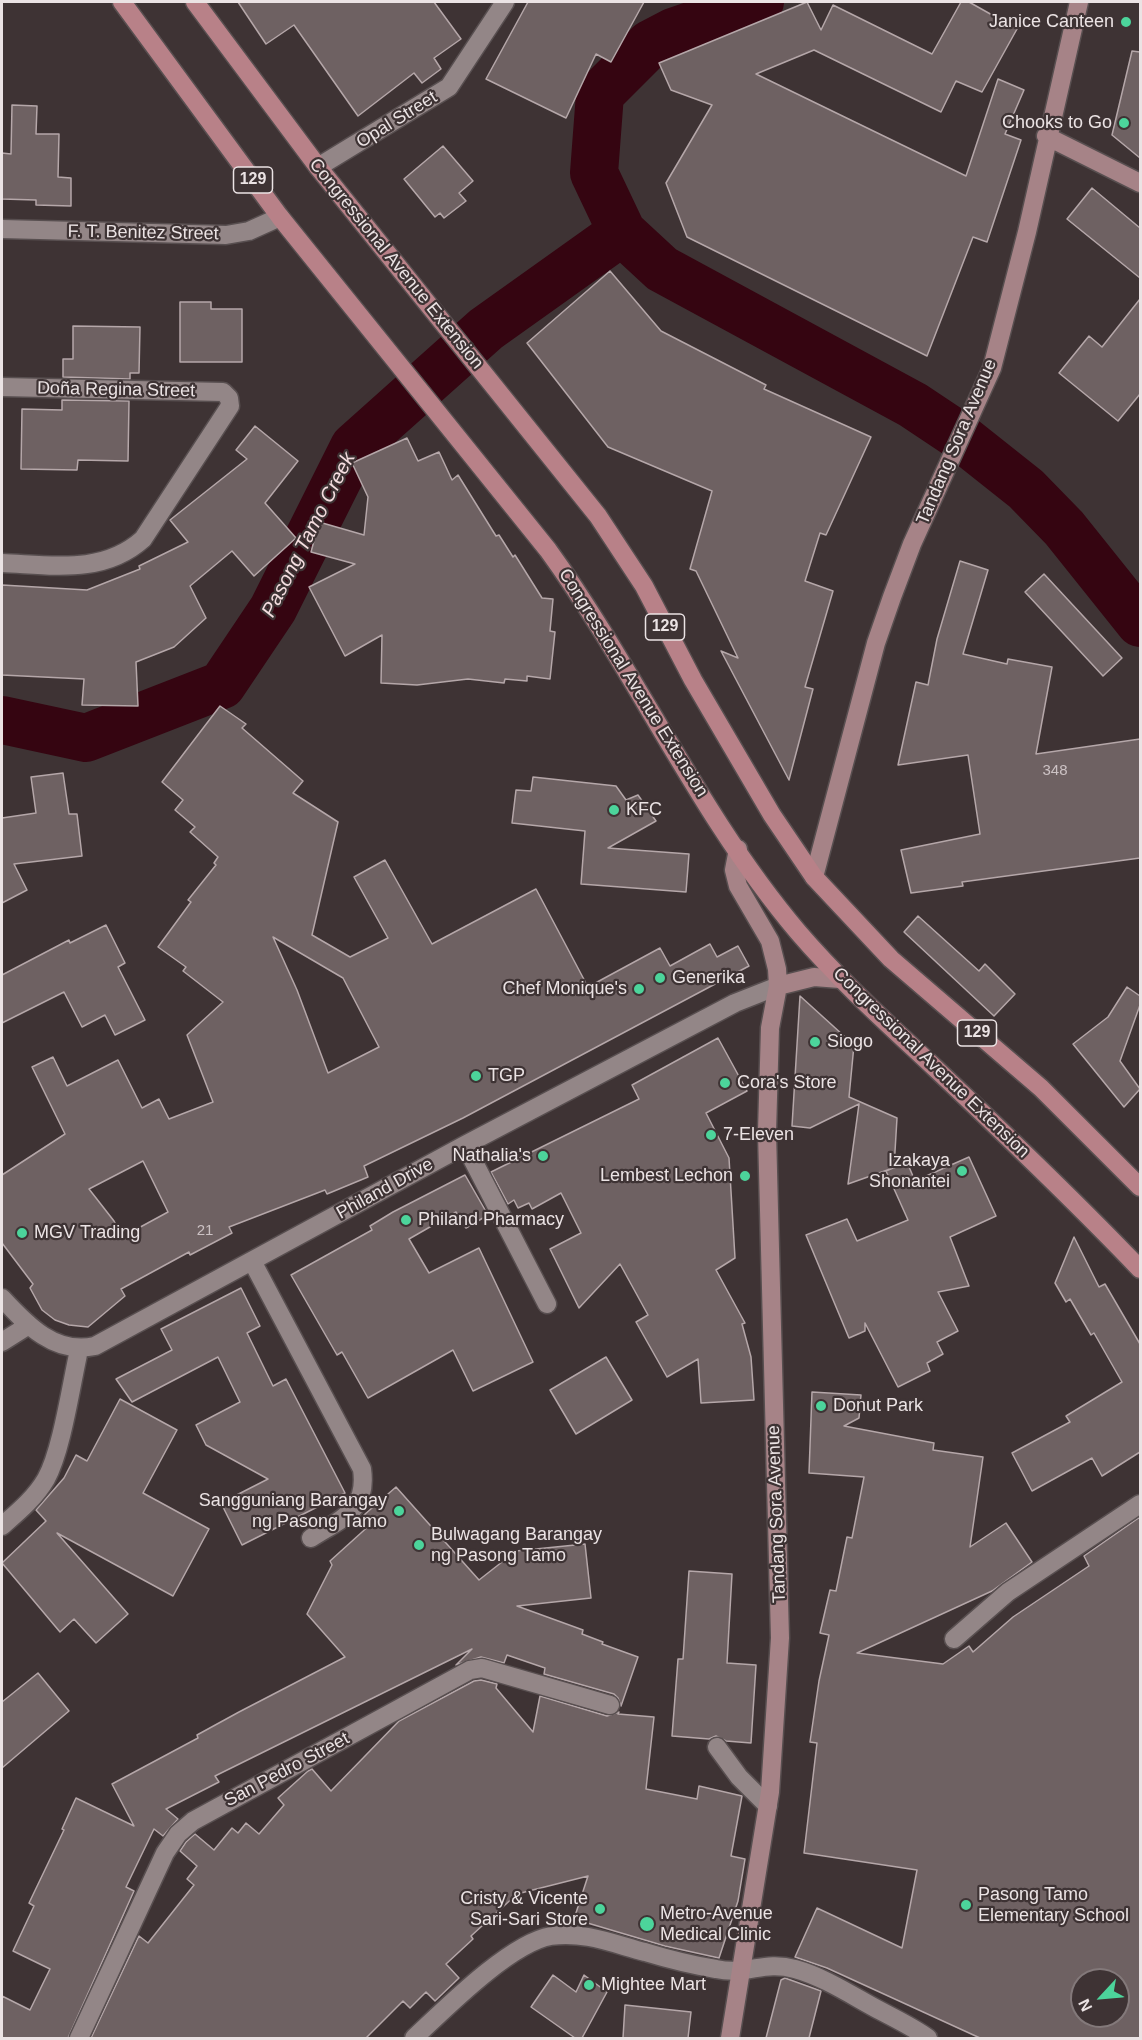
<!DOCTYPE html>
<html>
<head>
<meta charset="utf-8">
<style>
	body { margin:0 }
	#map { position:relative; width:1142px; height:2040px; overflow:hidden; background:#3e3334; font-family:Arial,sans-serif }
	canvas { display:block }
	.frame { position:absolute; inset:0; border:3px solid #ebe3e4; pointer-events:none }
	.north { position:absolute; left:1070px; top:1968px; width:60px; height:60px; box-sizing:border-box; background:#3e3334; border:2px solid #83797a; border-radius:50%; rotate:244deg; font-size:16px; font-weight:700; line-height:24px; text-align:center; color:#ebe3e4 }
	.north::after { content:''; display:block; margin:auto; width:21px; height:27px; background:#4cd49b; clip-path:polygon(50% 0,100% 100%,50% 72%,0 100%) }
</style>
</head>
<body>
<div id="map">
<canvas width="1142" height="2040"></canvas>
<div class="frame"></div>
<div class="north">N</div>
</div>
<script>
const c = document.querySelector('canvas').getContext('2d');
c.lineJoin = 'round';
function trace(path, color, width, dash) {
  c.strokeStyle = color;
  c.lineWidth = width;
  c.lineCap = dash ? 'butt' : 'round';
  c.setLineDash(dash || []);
  c.stroke(path);
}
function fill(path, color) {
  c.fillStyle = color;
  c.fill(path, 'evenodd');
}
function drawText(font, color, halo, rows, align = 'center') {
  c.font = font + ' Arial,sans-serif';
  c.lineWidth = 4.5;
  c.setLineDash([]);
  c.textBaseline = 'middle';
  c.strokeStyle = halo;
  c.fillStyle = color;
  for (const [text, x, y, turn = 0] of rows) {
    c.save();
    c.translate(x, y);
    c.rotate((+turn || 0) * Math.PI / 180);
    c.textAlign = isNaN(turn) ? turn : align;
    if (halo) c.strokeText(text, 0, 0);
    c.fillText(text, 0, 0);
    c.restore();
  }
}
trace(new Path2D(`
	M760,2l-87,30 -23,12 -50,50 -6,79 28,59 40,37 251,136 45,30 68,54 38,39 76,95
	M2,720l84,18 136,-53 51,-76 81,-162 132,-118 136,-97`), '#350511', 48);
const building = new Path2D(`
	M238,2h196l27,37 -27,19 7,11 -19,14 -8,-10 -56,43 -64,-91 -28,19z
	M528,2h116l-33,60 -15,-8 -30,64 -80,-39z
	M807,2l14,28 12,-25 99,49 29,-52h8l48,27 -35,63 -26,-11 -15,31 -127,-62 -58,24 210,102 32,-97 26,11 -19,44 16,6 -34,102 -14,-5 -46,119 -240,-119 -21,-54 46,-78 -41,-15 -12,-27z
	M1132,51l8,1v106l-28,-23z
	M12,105l25,1 -1,28h23l-1,43 13,1v28l-35,-1v-5l-34,-1v-46l9,1z
	M443,146l30,35 -14,12 7,8 -22,17 -4,-5 -5,4 -31,-38z
	M1092,188l48,40v50l-73,-59z
	M610,271l51,60 105,54 -2,4 107,48 -45,98 -6,-2 -15,48 28,10 -28,96 8,2 -24,91 -68,-129 17,7 -42,-87 -6,-2 22,-78 -104,-44 -81,-104z
	M1140,299v95l-22,27 -59,-48 30,-37 13,11z
	M180,302h31v7h31v53h-62z
	M73,326l67,1 -1,46h-9v6l-67,-2v-18h10z
	M62,400l67,1 -1,60 -50,-1 -1,10 -56,-1 1,-60 40,1z
	M255,426l43,35 -33,42 31,35 -42,38 -22,-25 -42,35 16,32 -32,29 -38,15 2,44 -56,-1 2,-26 -82,-4v-90l85,5 53,-21 -1,-3 49,-24 -18,-22 77,-61 -11,-9z
	M407,438l11,23 21,-9 13,28 6,-5 38,61 3,-1 14,22 2,-2 27,43 11,1 -3,32 5,1 -5,47 -23,-3v5l-22,-2 -1,4 -36,-4 -51,6 -36,-2 1,-48 -37,21 -36,-69 46,-23 -44,-12 8,-30 45,13 4,-38 -16,-34z
	M960,561l28,9 -25,84 44,10 1,-5 44,8 -16,87 104,-15v119l-178,24 1,4 -52,7 -10,-43 79,-16 -12,-79 -70,10 18,-83 12,3 9,-46z
	M1044,574l78,84 -19,18 -78,-84z
	M220,706l26,18 -4,4 61,53 -10,12 45,29 -26,113 38,22 38,-19 -34,-61 31,-17 47,84 104,-55 52,98 72,-39 10,18 40,-22 7,13 21,-11 11,20 -286,152 -99,48 4,11 -41,17 -2,-4 -96,37 3,6 -42,22 -1,-3 -68,37 4,7 -37,31 -19,-2 -14,-5 -13,-10 -12,-22 3,-4 -31,-41v-68l63,-41 -33,-67 21,-10 14,29 51,-26 24,48 17,-9 10,20 44,-17 -26,-67 36,-33 -40,-31 3,-4 -28,-20 33,-45 -3,-2 28,-35 -2,-2 4,-6 -28,-25 5,-5 -20,-17 8,-10 -21,-18zM273,937l70,41 36,69 -51,26 -31,-83zM143,1161l25,51 -46,25 -8,-16 -25,-32z
	M63,773l6,41h8l5,42 -68,8 13,26 -25,13v-85l34,-5 -5,-36z
	M533,777l83,9 10,14 12,-5 18,26 -48,27 81,6 -3,38 -105,-8 4,-53 -73,-8 4,-33 15,1z
	M918,916l61,55 6,-7 30,30 -21,22 -90,-84z
	M106,925l19,38 -7,4 27,53 -30,15 -10,-20 -23,12 -18,-35 -62,31v-48l67,-35 1,3z
	M1127,987l13,9v9l-20,56 20,28 -16,18 -51,-63 35,-27z
	M800,996l54,49 -5,52 48,21 -3,50 13,-6 8,19 54,-24 27,59 -46,21 19,49 -31,6 20,39 -21,11 6,12 -16,9 3,8 -32,16 -33,-64v8l-16,7 -43,-103 41,-16 10,22 51,-21 -22,-49 7,-3 -45,16 11,-80 -49,24 -18,-2z
	M718,1038l29,53 -41,22 23,45 6,100 -19,12 29,53 -3,1 9,33 3,43 -53,3 -3,-44 -31,18 -31,-55 12,-7 -28,-51 -41,44 -29,-59 31,-16 -20,-40 -29,16 -3,-6 -11,5 -4,-8 -6,4 -17,-32 148,-73 -7,-14z
	M465,1175l23,40 -22,13 -10,-16 -47,27 20,34 50,-25 54,114 -60,29 -20,-41 -85,48 -26,-46 -5,3 -46,-80 81,-45 -2,-4 23,-14z
	M1074,1237l25,50 6,-3 35,60v108l-38,24 -10,-18 -60,33 -20,-38 58,-31 -4,-6 56,-34 -28,-49 -3,2 -21,-36 -4,3 -11,-19z
	M241,1288l19,38 -13,7 26,53 13,-7 59,114 -103,52 -21,-42 47,-24 -62,-34 -10,-20 44,-23 -22,-45 -86,45 -16,-23 56,-29 -11,-21z
	M606,1357l26,43 -56,34 -26,-44z
	M812,1392l49,3 -2,23 -15,8 90,17 -1,7 50,7 -13,90 36,-24 26,39 -40,29 -135,62 86,11 26,-18 4,6 40,-35 76,-51 -5,-10 56,-39v521h-160l-153,-70 -32,-11 22,-49 85,40 15,-78 -113,-17 13,-110 -7,-1 9,-61 10,-46 -9,-2 10,-43 6,1 11,-54 5,1 12,-61 -55,-4zM1082,1980h36v36h-36z
	M120,1399l57,31 -34,63 66,36 -36,67 -116,-63 71,81 -32,29 -22,-24 -14,13 -58,-69 44,-42 -10,-11 28,-32 12,-23 11,6z
	M396,1487l83,93 37,-29 69,-7 6,54 -74,8 66,24 -1,4 21,8 -1,2 36,13 -17,49 -3,-8 -4,-4 -70,-20 1,-6 -38,-13 -3,8 -23,-6 -25,8 16,-16 -257,127 4,6 -53,27 12,10 -15,17 -9,-7 -28,58 8,4 -66,147h-66v-42l28,14 20,-41 -37,-18 21,-45 -5,-3 35,-73 -2,-1 14,-31 58,28 -22,-42 86,-46 -1,-3 42,-23 106,-55 -38,-43 25,-49 -2,-4 42,-38 -8,-8z
	M689,1571l43,3 -5,89 29,2 -5,78 -25,-2 -10,-5 -7,3 -37,-3 6,-77h5z
	M38,1673l31,38 -67,57v-66z
	M481,1680l16,4 -1,4 37,44 7,-36 67,20 12,-4 -1,2 36,3 -8,72 51,10 2,-13 43,10 -11,60 14,3 -7,42 -19,57 -54,-12 -91,-27 14,-43 -71,18 -46,42 2,3 -27,25 13,14 -24,23 -9,-9 -16,16 -7,-7 -37,37h-275l48,-102 9,7 46,-58 -7,-6 10,-13 -17,-15 6,-9 9,-8 19,16 18,-22 6,5 8,-10 13,11 25,-29 -6,-7 30,-27 4,-2 19,22 68,-70 75,-40z
	M553,1975l23,17 8,-17 23,17 -25,46h-7l-44,-31z
	M785,1978l36,13 -12,47h-43l15,-58z
	M625,2005l66,7 -3,26h-65z`);
fill(building, '#6e6162');
trace(building, '#b5a7a9', 1.5);
const street = new Path2D(`
	M318,167l131,-80 56,-85
	M2,229l224,6 23,-4 31,-14
	M2,387l221,5 6,6 1,8 -87,133c-40,36 -92,26 -141,24
	M465,1145l82,159
	M252,1261l110,208c6,42 -20,49 -51,69
	M2,1298c25,27 53,57 93,48l370,-201 270,-142 43,-17
	M2,1342l27,-17
	M2,1526c16,-14 33,-28 44,-47 16,-29 25,-94 33,-129
	M954,1639l54,-47 132,-88
	M717,1747l22,30 29,29
	M79,2038l86,-185 13,-19 15,-13 277,-151 12,-2 128,37
	M414,2038c31,-29 96,-95 137,-102 33,-5 63,8 94,16 23,7 47,13 71,17 32,7 47,-9 79,0 29,8 56,26 82,40 17,9 36,18 51,29`);
const secondary = new Path2D(`
	M1046,136l94,47
	M814,877l62,-234 16,-46 20,-53 80,-176 35,-136 52,-230
	M778,986l36,-9 26,2
	M730,2038l40,-246 10,-154 -13,-506 3,-104 8,-42 -1,-17 -7,-28 -32,-55 -4,-16 4,-21`);
const primary = new Path2D(`
	M122,2l158,215 268,333c89,123 151,265 250,382 42,49 90,92 137,136 70,66 139,132 205,201
	M195,2l123,165 280,349 46,70 49,94 79,135 42,62 77,82 150,129 99,99`);
trace(street, '#584f50', 21);
trace(secondary, '#584f50', 21);
trace(primary, '#584f50', 21);
trace(street, '#938687', 18);
trace(secondary, '#a68387', 18);
trace(primary, '#b88188', 18);
for (const [x, y, r, color] of [
	[1126,22,6,"#4cd49b"],
	[1124,123,6,"#4cd49b"],
	[614,810,6,"#4cd49b"],
	[660,978,6,"#4cd49b"],
	[639,989,6,"#4cd49b"],
	[815,1042,6,"#4cd49b"],
	[476,1076,6,"#4cd49b"],
	[725,1083,6,"#4cd49b"],
	[711,1135,6,"#4cd49b"],
	[543,1156,6,"#4cd49b"],
	[962,1171,6,"#4cd49b"],
	[745,1176,6,"#4cd49b"],
	[406,1220,6,"#4cd49b"],
	[22,1233,6,"#4cd49b"],
	[821,1406,6,"#4cd49b"],
	[399,1511,6,"#4cd49b"],
	[419,1545,6,"#4cd49b"],
	[966,1905,6,"#4cd49b"],
	[600,1909,6,"#4cd49b"],
	[647,1924,8,"#4cd49b"],
	[589,1985,6,"#4cd49b"]
]) {
  const dot = new Path2D();
  dot.arc(x, y, r, 0, 2 * Math.PI);
  c.fillStyle = color;
  c.fill(dot);
  trace(dot, '#3e3334', 2);
}
drawText('15px', '#ccc2c4', null, [
	["348",1055,771],
	["21",205,1231]
]);
for (const [x, y, w] of [
	[253,180,39],
	[665,627,39],
	[977,1033,39]
]) {
  const box = new Path2D();
  box.roundRect(x - w / 2, y - 13, w, 26, 4.5);
  c.fillStyle = '#3e3334';
  c.fill(box);
  trace(box, '#ebe3e4', 1.5);
}
drawText('bold 16px', '#ebe3e4', null, [
	["129",253,180],
	["129",665,627],
	["129",977,1033]
]);
drawText('18px', '#ebe3e4', '#3e3334', [
	["Janice Canteen",1114,22,"right"],
	["Chooks to Go",1112,123,"right"],
	["KFC",626,810],
	["Generika",672,978],
	["Chef Monique's",627,989,"right"],
	["Siogo",827,1042],
	["TGP",488,1076],
	["Cora's Store",737,1083],
	["7-Eleven",723,1135],
	["Nathalia's",531,1156,"right"],
	["Izakaya",950,1161,"right"],
	["Shonantei",950,1182,"right"],
	["Lembest Lechon",733,1176,"right"],
	["Philand Pharmacy",418,1220],
	["MGV Trading",34,1233],
	["Donut Park",833,1406],
	["Sangguniang Barangay",387,1501,"right"],
	["ng Pasong Tamo",387,1522,"right"],
	["Bulwagang Barangay",431,1535],
	["ng Pasong Tamo",431,1556],
	["Pasong Tamo",978,1895],
	["Elementary School",978,1916],
	["Cristy & Vicente",588,1899,"right"],
	["Sari-Sari Store",588,1920,"right"],
	["Metro-Avenue",660,1914],
	["Medical Clinic",660,1935],
	["Mightee Mart",601,1985]
], 'left');
drawText('18px', '#ebe3e4', '#3e3334', [
	["Opal Street",397,120,-32],
	["F. T. Benitez Street",143,233,1],
	["Congressional Avenue Extension",396,264,51],
	["Doña Regina Street",116,390,1],
	["Tandang Sora Avenue",957,442,-67],
	["Congressional Avenue Extension",633,683,58],
	["Congressional Avenue Extension",931,1063,44],
	["Philand Drive",385,1189,-29],
	["Tandang Sora Avenue",777,1514,-92],
	["San Pedro Street",287,1770,-28]
]);
drawText('italic 20px', '#f5dee0', '#3e3334', [
	["Pasong Tamo Creek",309,535,-63]
]);
</script>
</body>
</html>
